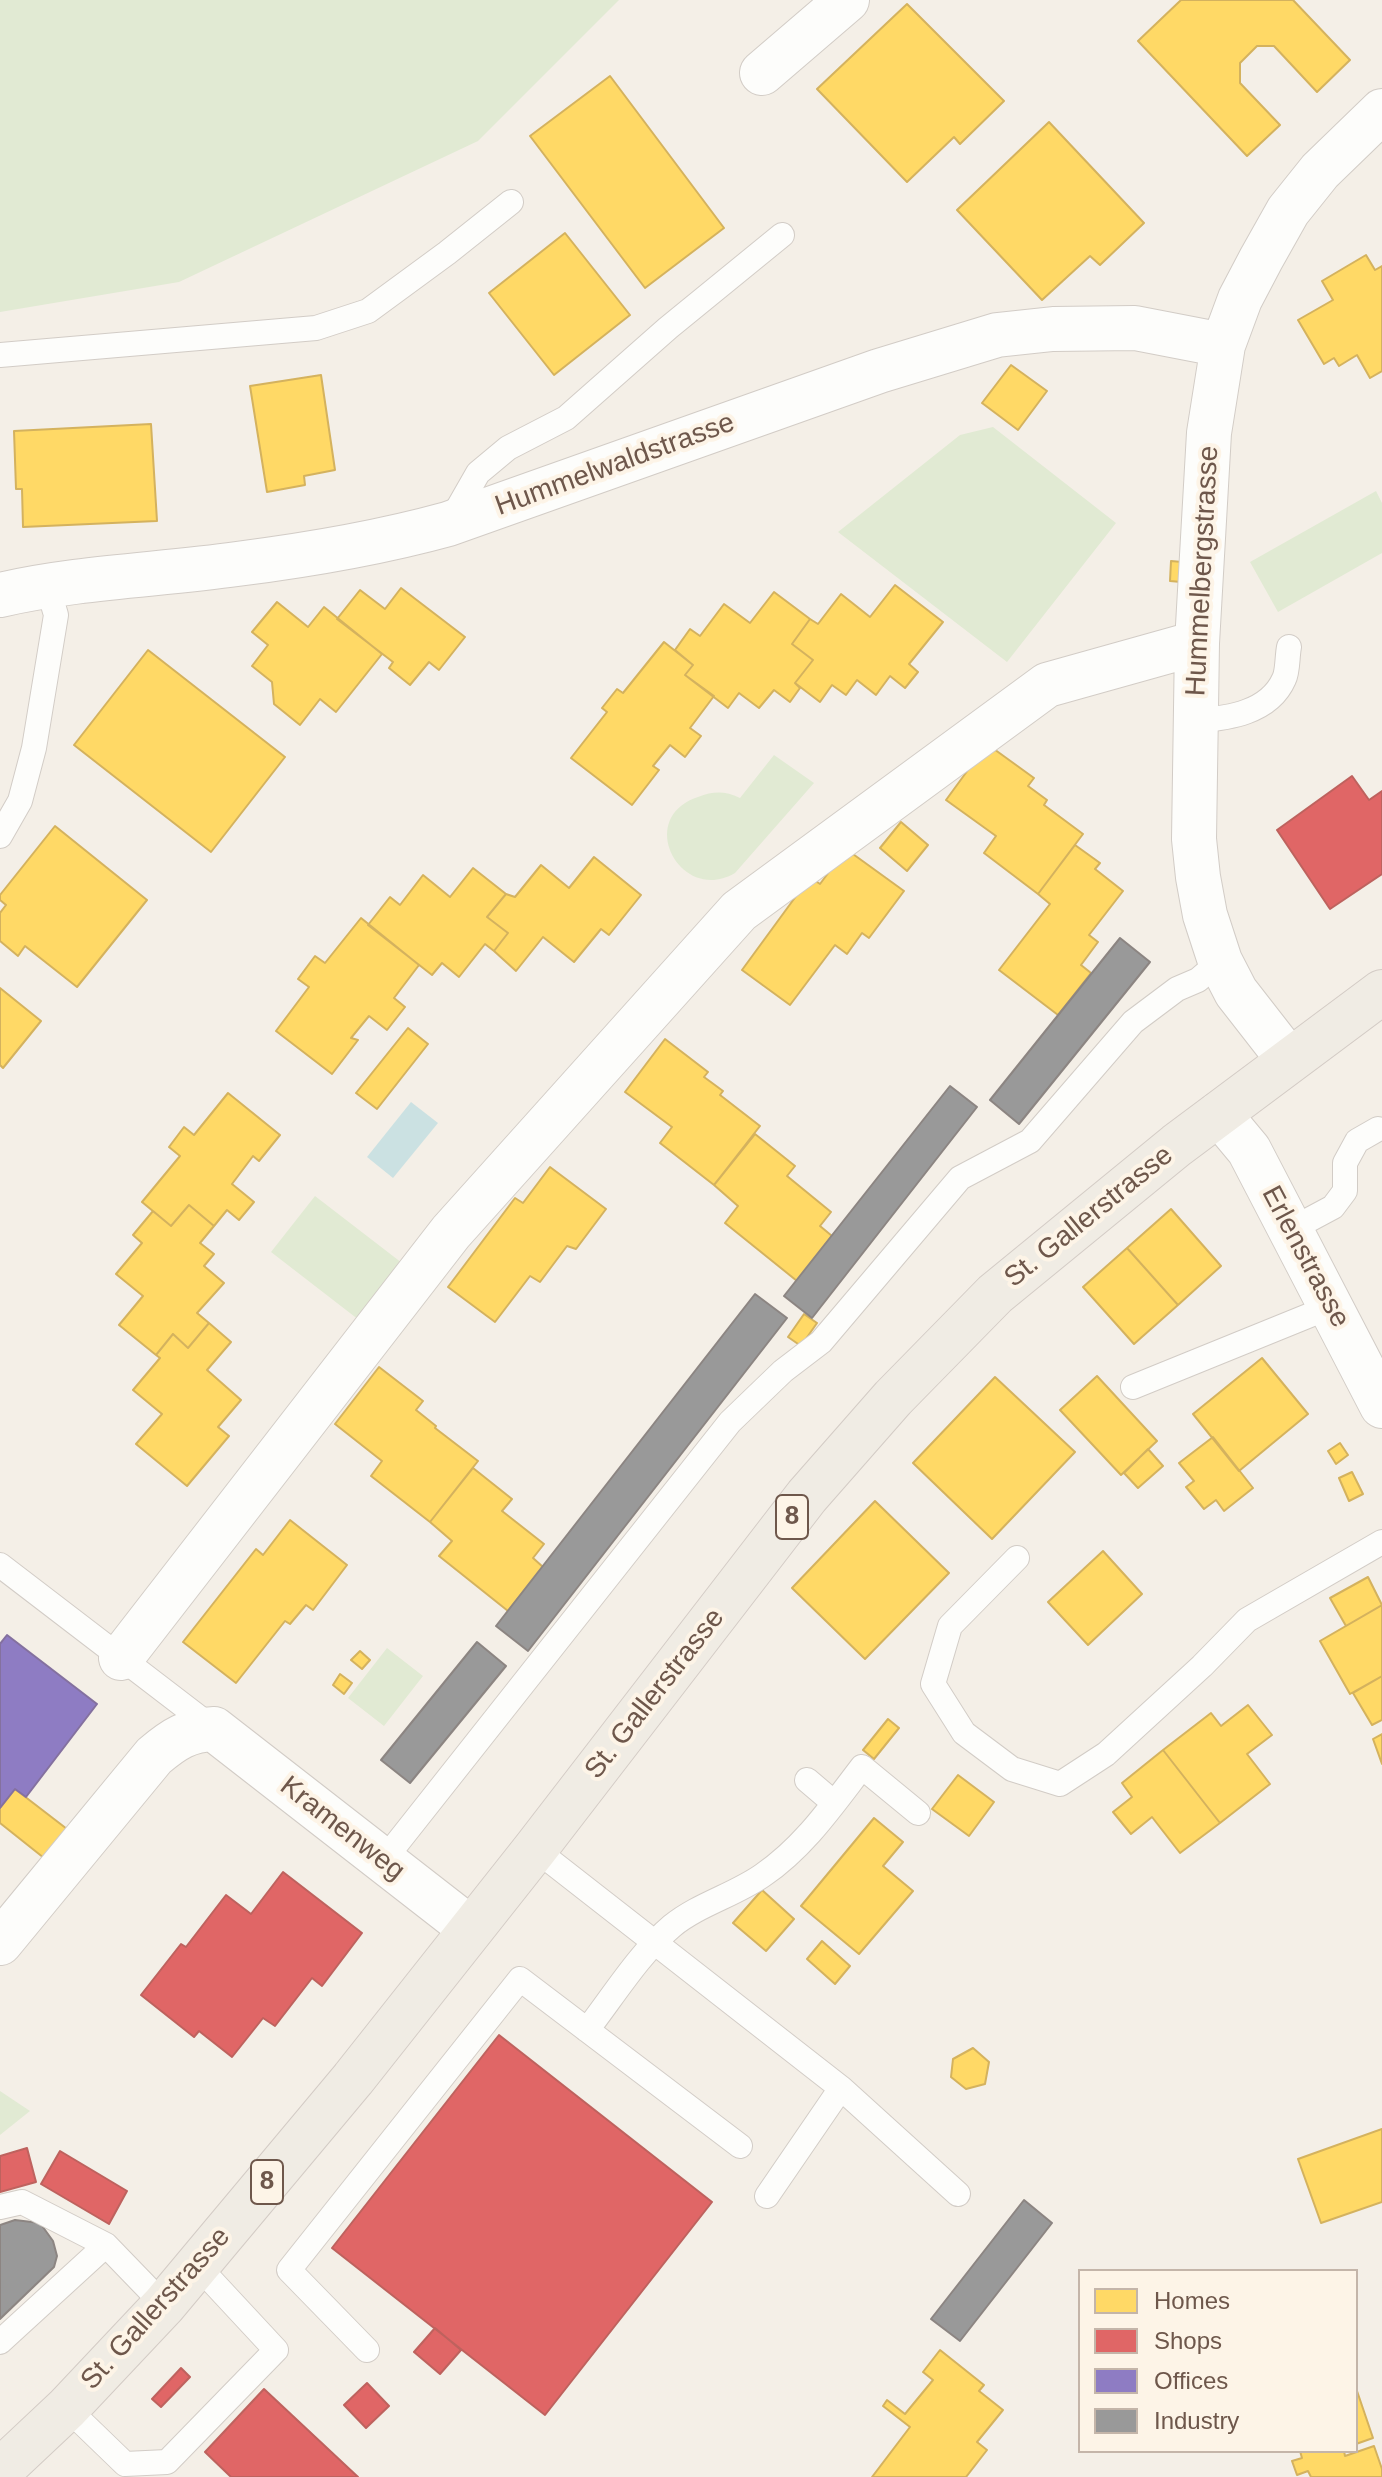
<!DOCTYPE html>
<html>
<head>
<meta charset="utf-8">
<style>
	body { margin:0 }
	#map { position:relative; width:1382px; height:2477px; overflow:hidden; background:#f4efe7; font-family:Helvetica,sans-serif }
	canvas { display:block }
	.legend { position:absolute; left:1078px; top:2269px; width:280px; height:184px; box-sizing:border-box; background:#fdf4e7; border:2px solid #c4b5a9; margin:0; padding:10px 14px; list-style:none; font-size:24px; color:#6e574b }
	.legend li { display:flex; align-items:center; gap:16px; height:40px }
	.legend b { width:40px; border:2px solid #c4b5a9 }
</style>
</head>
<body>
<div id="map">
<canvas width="1382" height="2477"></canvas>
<ul class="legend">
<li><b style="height:22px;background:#ffd966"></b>Homes</li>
<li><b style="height:22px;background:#e06666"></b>Shops</li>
<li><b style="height:22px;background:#8e7cc3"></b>Offices</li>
<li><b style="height:22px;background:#999"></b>Industry</li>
</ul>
</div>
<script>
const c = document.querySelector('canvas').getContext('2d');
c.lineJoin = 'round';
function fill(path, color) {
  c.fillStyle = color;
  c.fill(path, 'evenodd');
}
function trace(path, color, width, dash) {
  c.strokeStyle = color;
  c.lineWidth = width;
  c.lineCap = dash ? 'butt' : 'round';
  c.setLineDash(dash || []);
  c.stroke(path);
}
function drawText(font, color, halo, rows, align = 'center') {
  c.font = font + ' Helvetica,sans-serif';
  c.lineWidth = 8;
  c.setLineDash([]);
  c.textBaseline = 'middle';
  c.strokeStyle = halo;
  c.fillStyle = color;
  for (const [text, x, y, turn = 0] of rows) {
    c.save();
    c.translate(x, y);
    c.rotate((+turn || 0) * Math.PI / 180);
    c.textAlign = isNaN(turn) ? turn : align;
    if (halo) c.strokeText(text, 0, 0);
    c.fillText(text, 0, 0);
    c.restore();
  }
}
fill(new Path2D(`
	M0,0h619l-141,141 -299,141 -179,30z
	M993,427l123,96 -109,139 -169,-130 122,-97z
	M1376,491l6,12v50l-104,59 -28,-50z
	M774,755l40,28 -79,90c-54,32 -101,-55 -37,-76 16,-6 27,-6 42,1z
	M315,1196l87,67 -43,57 -88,-68z
	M387,1648l36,28 -39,50 -36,-28z
	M0,2091l30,20 -30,24z`), '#e1ead3');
fill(new Path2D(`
	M411,1102l27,21 -45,55 -26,-21z`), '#cbe1e2');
const homes = new Path2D(`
	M1181,0h112l57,60 -33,32 -43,-46h-17l-17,17v20l40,42 -33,31 -109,-115z
	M907,4l97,97 -44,43 -6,-7 -47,45 -90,-93z
	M610,76l114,152 -79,60 -115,-152z
	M1049,122l95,101 -44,42 -10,-9 -48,44 -85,-90z
	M565,233l65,82 -76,60 -65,-82z
	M1366,255l9,15 7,-4v105l-12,7 -13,-23 -18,11 -5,-8 -10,6 -26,-44 35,-20 -11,-19z
	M1011,365l36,26 -29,39 -36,-27z
	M321,375l14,95 -31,6 1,9 -38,7 -17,-106z
	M151,424l6,97 -134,6 -1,-38h-6l-2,-58z
	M1171,561l11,1 -1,20 -11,-1z
	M895,585l48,37 -34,42 9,8 -13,16 -15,-12 -14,19 -19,-15 -11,15 -14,-10 -12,17 -25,-19 18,-23 -21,-16 18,-25 8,5 23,-30 29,23z
	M401,588l64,49 -26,33 -10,-8 -19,23 -21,-17 4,-6 -56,-43 23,-29 25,19z
	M774,592l36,27 -18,25 21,16 -18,23 5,5 -10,14 -16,-12 -15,18 -20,-15 -11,15 -43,-33 8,-10 -18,-15 15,-21 10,7 24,-32 26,19z
	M277,602l31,25 16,-20 58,47 -46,58 -16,-13 -20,26 -26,-21 -2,-22 -20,-16 16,-21 -16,-13z
	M664,642l29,23 -8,10 29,21 -24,32 11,8 -16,21 -15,-12 -17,21 6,4 -27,35 -61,-47 36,-46 -5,-4 15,-19 6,4z
	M148,650l137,107 -74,95 -137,-107z
	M987,744l47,34 -6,8 19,14 -3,5 39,29 -45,60 -54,-41 12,-17 -50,-36z
	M901,822l27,23 -21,26 -27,-23z
	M55,826l92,74 -70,87 -52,-41 -7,10 -18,-15v-28l6,-8 -6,-5v-5z
	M1075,845l25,18 -5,6 28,22 -34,44 9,7 -17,23 10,8 -33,42 -59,-45 51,-66 -12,-10z
	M846,849l58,42 -35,47 -7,-5 -15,21 -12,-9 -45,60 -48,-35 68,-93 10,7z
	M594,857l47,38 -32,40 -8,-6 -27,33 -31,-25 -27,34 -22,-20 14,-18 -21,-16 19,-23 9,3 26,-32 28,23z
	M473,868l33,26 -19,23 21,16 -14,18 -9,-7 -26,33 -17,-14 -10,12 -64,-50 22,-28 10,8 23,-30 27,22z
	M361,918l58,47 -25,33 11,9 -18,23 -18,-14 -18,22 7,2 -26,34 -56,-43 33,-44 -11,-8 17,-23 10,7z
	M0,988l41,33 -38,47 -3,-3z
	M408,1028l20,16 -51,65 -21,-16z
	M665,1039l43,33 -4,5 19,14 -3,4 40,31 -46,59 -54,-42 12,-16 -47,-35z
	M228,1093l52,42 -21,26 -6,-5 -21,28 22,18 -15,18 -12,-10 -13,16 -25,-21 -18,21 -29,-24 38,-46 -11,-9 15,-20 10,8z
	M755,1134l40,32 -8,10 44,36 -11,14 12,10 -35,45 -72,-58 13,-17 -24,-21z
	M550,1167l56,42 -30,40 -9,-3 -27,36 -10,-6 -35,46 -47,-35 67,-89 8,5z
	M189,1205l25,21 -14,17 14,11 -10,12 20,17 -27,30 12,10 -21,25 -15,-14 -17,21 -37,-30 24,-29 -27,-22 26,-31 -9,-8 20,-24 18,15z
	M1171,1209l50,57 -43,39 -51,-57z
	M1127,1248l51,57 -44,39 -51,-57z
	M804,1314l13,9 -16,23 -13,-9z
	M209,1323l22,19 -24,28 34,30 -23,27 11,9 -42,50 -51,-42 26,-30 -29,-24 27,-32 -4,-3 17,-21 15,14z
	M1262,1358l46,56 -69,57 -46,-57z
	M379,1367l44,34 -7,9 20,16 -1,2 43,33 -48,61 -59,-46 11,-15 -47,-37z
	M1097,1376l60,65 -36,34 -61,-65z
	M995,1377l80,75 -83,87 -79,-76z
	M1213,1437l40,51 -29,23 -8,-11 -12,9 -18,-22 8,-6 -15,-18z
	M1340,1443l8,12 -12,9 -8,-13z
	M1148,1449l15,17 -25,22 -14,-15z
	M473,1468l39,31 -10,12 42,33 -11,14 10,9 -35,44 -69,-55 13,-15 -22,-19z
	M1352,1472l11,22 -14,7 -10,-23z
	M875,1501l74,72 -84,86 -73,-71z
	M290,1520l57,45 -34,45 -7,-5 -16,19 -5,-3 -49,62 -53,-41 73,-93 7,6z
	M1103,1551l39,43 -54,51 -40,-43z
	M1368,1577l14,28 -36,21 -16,-28z
	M1382,1605v71l-32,18 -30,-53z
	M360,1651l10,9 -8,9 -11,-9z
	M340,1674l12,9 -8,11 -11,-9z
	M1382,1676v44l-10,5 -19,-32z
	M1248,1705l24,30 -25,19 23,30 -50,39 -57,-73 48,-37 10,13z
	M888,1719l11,9 -25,31 -11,-9z
	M1382,1734v30l-9,-25z
	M1163,1750l57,73 -40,30 -28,-36 -21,17 -18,-22 19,-15 -10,-14z
	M958,1775l36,27 -25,34 -37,-27z
	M15,1789l52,40 -23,29 -44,-35v-15z
	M874,1818l29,24 -20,24 30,25 -54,63 -58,-48z
	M762,1890l32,29 -28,32 -33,-28z
	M822,1941l28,25 -15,18 -28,-25z
	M973,2048l16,14 -4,22 -19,5 -15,-12 2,-18z
	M1382,2129v73l-61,21 -23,-64z
	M940,2350l44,35 -5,6 24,19 -26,32 10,8 -21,27h-94l38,-50 -27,-21 4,-6 18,14 28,-34 -10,-8z
	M1356,2388l17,50 -17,6z
	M1374,2446l8,23v8h-71l-3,-6 -11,4 -5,-14 10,-3 -2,-7h44l1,5z`);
fill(homes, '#ffd966');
trace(homes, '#d4b25e', 2);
const shops = new Path2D(`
	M1352,776l17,24 13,-9v83l-52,35 -53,-79z
	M283,1872l79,61 -40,53 -10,-8 -37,48 -12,-8 -31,39 -33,-26 -5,6 -53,-42 40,-51 5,3 40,-52 25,19z
	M499,2035l213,167 -167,213 -213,-167z
	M27,2148l9,34 -36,10v-36z
	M60,2151l67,40 -18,33 -68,-40z
	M435,2328l26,22 -21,24 -26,-22z
	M181,2368l9,9 -29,30 -9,-8z
	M367,2383l22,23 -23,22 -22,-23z
	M264,2389l94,88h-127l-26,-25z`);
fill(shops, '#e06666');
trace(shops, '#be625e', 2);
const offices = new Path2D(`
	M7,1635l90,69 -71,93 -11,-8 -15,19v-164z`);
fill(offices, '#8e7cc3');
trace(offices, '#84719f', 2);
const industry = new Path2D(`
	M1120,938l30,24 -131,162 -29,-24z
	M950,1086l27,21 -165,211 -28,-22z
	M755,1294l32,24 -259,333 -32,-25z
	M477,1642l29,24 -96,117 -29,-23z
	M1024,2200l28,23 -92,118 -29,-22z
	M15,2220l25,3 13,18 4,15 -3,11 -54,52v-94z`);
fill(industry, '#999');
trace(industry, '#8c8582', 2);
const lane = new Path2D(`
	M0,355l316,-27 52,-17 79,-58 64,-51
	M450,522l28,-49 30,-25 58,-30 102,-90 114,-93
	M1196,721c32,-3 73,-8 88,-42 4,-8 3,-22 5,-32
	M0,836l20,-35 14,-53 22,-133 -9,-31
	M1290,1230l43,-23 12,-16v-28l12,-22 21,-12
	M1133,1387l197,-80
	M1017,1558l-67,68 -17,58 31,49 48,36 48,15 46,-30 96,-88 45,-46 135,-78
	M0,1565l214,164
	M807,1780l27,23
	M535,1849l306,239 117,106
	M383,1861l347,-439 53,-51 38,-29 139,-164 70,-37 103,-119 44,-33 21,-9 22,-19
	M587,2030c27,-35 52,-76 85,-104 27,-22 63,-31 91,-51 41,-28 69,-69 99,-108l56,46
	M767,2196l74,-108
	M0,2207l22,-5 84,43 58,60
	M0,2342l106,-97
	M367,2350l-78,-80 231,-291 220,167
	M67,2408l58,56 42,-2 109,-112 -79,-85`);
const street = new Path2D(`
	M762,73l85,-73
	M0,595c78,-18 158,-20 237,-31 71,-9 142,-21 211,-40l431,-153 118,-36 56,-6 82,-1 88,17
	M1289,1060l-53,-68 -16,-31 -15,-46 -7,-38 -4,-38 3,-196 12,-210 14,-88 17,-46 21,-40 27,-48 32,-40 62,-60
	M1219,1114l30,36 133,256
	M121,1658l330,-426 288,-321 308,-226 150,-42
	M0,1943l154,-187c20,-17 34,-26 60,-27l257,200`);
const primary = new Path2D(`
	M0,2471l67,-63 97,-103 189,-226 182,-230 272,-353 86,-98 102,-104 182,-149 205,-153`);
trace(lane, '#d2ccc6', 26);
trace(street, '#d2ccc6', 46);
trace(primary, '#d3cbc5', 46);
trace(lane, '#fdfdfb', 24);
trace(street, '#fdfdfb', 44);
trace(primary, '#f0ece4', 44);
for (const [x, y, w] of [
	[792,1517,32],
	[267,2182,32]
]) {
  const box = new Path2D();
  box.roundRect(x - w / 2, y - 22, w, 44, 6);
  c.fillStyle = '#fdf4e7';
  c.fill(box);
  trace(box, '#6e574b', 2);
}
drawText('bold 26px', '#6e574b', null, [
	["8",792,1517],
	["8",267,2182]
]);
drawText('28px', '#6e574b', '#fdf4e7', [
	["Hummelwaldstrasse",615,465,-20],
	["Hummelbergstrasse",1203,571,-87],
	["St. Gallerstrasse",1089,1217,-39],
	["Erlenstrasse",1305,1257,62],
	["St. Gallerstrasse",655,1694,-52],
	["Kramenweg",342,1829,38],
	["St. Gallerstrasse",156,2309,-48]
]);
</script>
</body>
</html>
